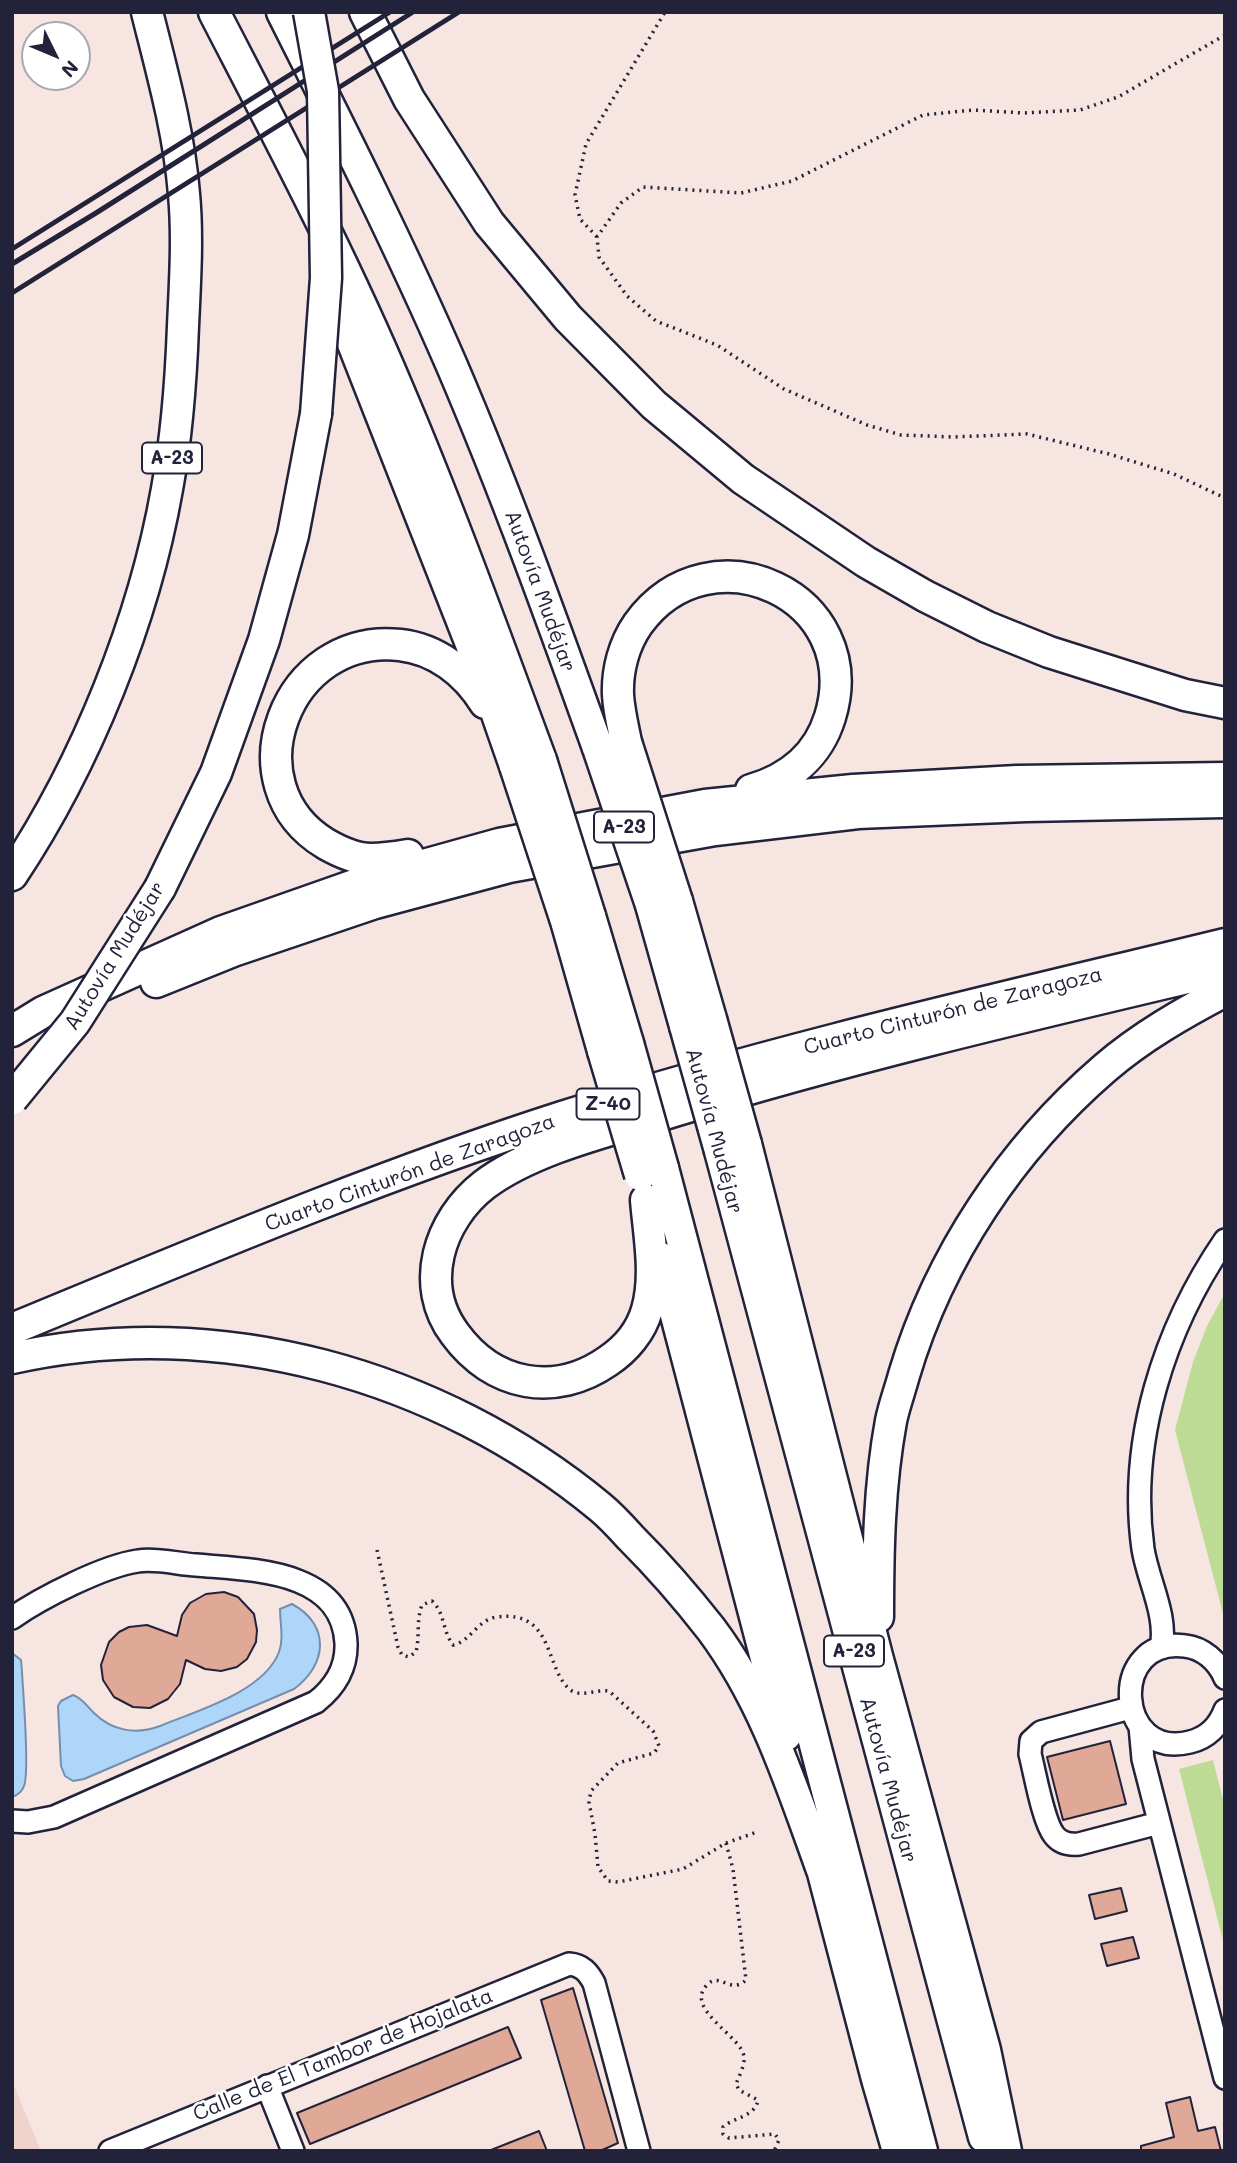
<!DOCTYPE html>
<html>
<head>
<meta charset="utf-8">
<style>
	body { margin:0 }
	#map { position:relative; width:1237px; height:2163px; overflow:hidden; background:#f6e5e0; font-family:Mali,sans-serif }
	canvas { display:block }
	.frame { position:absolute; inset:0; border:14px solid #22223b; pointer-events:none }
	.north { position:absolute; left:21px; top:21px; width:70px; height:70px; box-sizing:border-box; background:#fff; border:2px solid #a7a7b1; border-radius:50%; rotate:133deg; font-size:19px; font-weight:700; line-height:28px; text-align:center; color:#22223b }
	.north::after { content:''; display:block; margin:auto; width:24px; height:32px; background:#22223b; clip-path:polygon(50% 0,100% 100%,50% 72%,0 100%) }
</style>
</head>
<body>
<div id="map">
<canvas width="1237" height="2163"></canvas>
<div class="frame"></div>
<div class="north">N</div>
</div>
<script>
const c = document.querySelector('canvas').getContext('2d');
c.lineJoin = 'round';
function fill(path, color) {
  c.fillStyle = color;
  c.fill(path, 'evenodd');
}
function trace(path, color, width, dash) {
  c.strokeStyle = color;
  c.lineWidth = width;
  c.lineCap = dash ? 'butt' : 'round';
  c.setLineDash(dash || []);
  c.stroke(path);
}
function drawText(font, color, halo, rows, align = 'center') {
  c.font = font + ' Mali,sans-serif';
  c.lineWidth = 5;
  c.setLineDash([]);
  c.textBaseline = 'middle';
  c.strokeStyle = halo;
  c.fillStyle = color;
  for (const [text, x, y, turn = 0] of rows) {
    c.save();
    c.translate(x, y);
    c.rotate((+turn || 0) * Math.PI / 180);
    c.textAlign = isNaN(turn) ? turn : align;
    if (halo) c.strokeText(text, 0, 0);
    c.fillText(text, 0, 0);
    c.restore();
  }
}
fill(new Path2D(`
	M12,2081l29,70h-29z`), '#efd3ca');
fill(new Path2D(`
	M1225,1293v328l-50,-191 18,-68 14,-36z
	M1213,1760l12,47v141l-46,-179z`), '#bddb94');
const water = new Path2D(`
	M292,1604c39,21 35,61 2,85l-210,90 -11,2 -8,-5 -4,-10 -3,-60 3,-5 12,-6c9,3 14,11 21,18 18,18 42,22 66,13 36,-15 104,-34 119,-74 5,-13 1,-29 1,-43z
	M12,1653l9,7 1,12c1,21 8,99 2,114 -2,6 -6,9 -12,11z`);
fill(water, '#aed6f9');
trace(water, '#768ead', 2);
const building = new Path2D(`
	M224,1592l14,5 16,17 3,16 -1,12 -9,17 -10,8 -16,4 -16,-2 -19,-9 -6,24 -12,15 -18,9 -17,-1 -19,-10 -11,-17 -2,-15 8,-23 10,-10 10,-5 18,-2 30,11 5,-21 8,-12 16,-9z
	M1110,1741l16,63 -63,16 -16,-63z
	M1121,1888l6,23 -32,8 -6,-24z
	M1133,1937l6,21 -32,8 -6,-22z
	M573,1988l45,155 -18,8h-15l-44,-151z
	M508,2027l13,31 -211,86 -13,-31z
	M1190,2097l8,34 17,-4 6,24h-80v-5l33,-9 -8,-34z
	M539,2131l8,20h-56v-1z`);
fill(building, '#e0a897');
trace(building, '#22223b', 2);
const minor = new Path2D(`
	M12,1618c29,-20 91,-52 126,-57 18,-3 40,3 58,4 54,5 146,4 150,78 1,25 -11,44 -30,59l-262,115 -26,5 -16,-1
	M1161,1648c7,-32 -13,-67 -18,-99 -15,-108 21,-220 82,-309
	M1225,1678c-7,-17 -22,-30 -40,-32 -77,-10 -70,115 5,96 17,-4 29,-16 35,-32
	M1130,1708l-89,24 -10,9 -1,13c5,19 13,67 24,81 6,8 15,10 25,9l80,-21
	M1140,1726l3,33 82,319
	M267,2086l26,65
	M110,2151l459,-187c13,1 19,8 25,19l45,168`);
const highway = new Path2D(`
	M214,12c64,124 130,248 184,377 52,122 97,247 143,371
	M282,12c59,117 118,234 170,354 54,126 100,254 146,382
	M365,12l44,87 80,124 79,95 86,87 89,74 123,83 59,34 62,31 62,25 136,43 40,8
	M332,290l152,387 31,89
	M626,742c-3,-15 -7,-31 -8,-47 -1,-25 6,-51 20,-71 72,-100 229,-28 192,93 -12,39 -41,62 -79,73
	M408,855c-12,2 -25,4 -37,4 -16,0 -31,-7 -45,-15 -98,-59 -40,-212 74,-199 36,4 66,27 85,58
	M12,875c74,-111 132,-255 155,-386 10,-54 14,-109 16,-163 2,-44 5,-89 1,-132 -5,-62 -22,-122 -37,-182
	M160,888l56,-115 48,-133 29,-105 23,-121
	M677,901l34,118
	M651,905l34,121
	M590,916l38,127
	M566,921l37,130
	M156,982l77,-31 142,-48 134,-36 206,-37 143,-17 168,-7 199,-4
	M12,1031l31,-19 178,-80 145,-51 133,-37 206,-39 148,-15 164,-9 208,-3
	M746,1144l131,512 108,394 21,101
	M720,1151l264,986
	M663,1168l259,983
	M646,1200c3,36 11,76 1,110 -6,21 -21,39 -39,51 -53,37 -115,25 -153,-27 -37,-49 -16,-114 29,-149 49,-37 129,-55 187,-73 183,-56 368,-99 554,-143
	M661,1258l125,477
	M12,1329c182,-75 363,-152 550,-212 218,-69 441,-119 663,-173
	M12,1358c206,-46 427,16 588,149 11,9 21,20 30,30 29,29 56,60 81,92 54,72 81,158 111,241
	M878,1617c0,-65 1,-131 13,-196 3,-15 9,-31 13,-46 35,-118 107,-226 201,-307 36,-31 78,-55 120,-77
	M817,1850l60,229 21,72`);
trace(minor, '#22223b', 26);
trace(highway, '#22223b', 35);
trace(new Path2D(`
	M1225,35l-107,62 -38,13 -56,3 -51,-3 -50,5 -131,66 -51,12 -98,-6 -22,16 -24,34 2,20 28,39 29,25 61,24 67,44 83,36 34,10 52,2 74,-3 82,20 65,20 51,24
	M597,237l-17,-18 -5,-24 11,-51 79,-132
	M377,1550l21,97 4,8 7,2 7,-5c4,-16 0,-31 6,-47l10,-4c13,12 10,29 21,44 17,-3 25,-26 44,-28 59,-8 47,55 75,74 11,6 25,-2 37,0l44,40 6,15 -5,7 -36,10 -27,28 -2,11 6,32 3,33 10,14 10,1 65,-13 43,-26 7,26 13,111c-16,15 -26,-9 -39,5 -24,24 36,52 37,72 1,8 -5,19 -8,27l3,6 19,10c-3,17 -24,17 -35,27v7l6,4 46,-4 4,6 -5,11
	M726,1843l31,-11`), '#22223b', 3.5, [2, 5]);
trace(minor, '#fff', 21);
trace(highway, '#fff', 30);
trace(new Path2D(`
	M12,249l378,-237
	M12,264l84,-51 317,-201
	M12,293l447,-281`), '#22223b', 5);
const highwayBridge = new Path2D(`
	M309,12l14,79 3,187 -10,136
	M626,742l51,159
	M598,748l53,157
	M541,760l49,156
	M515,766l51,155
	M711,1019l35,125
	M685,1026l35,125
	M628,1043l35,125
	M603,1051l37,124
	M12,1099l63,-77 85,-134`);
trace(highwayBridge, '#22223b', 35, []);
trace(highwayBridge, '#fff', 30);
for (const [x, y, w] of [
	[172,458,60],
	[624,827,60],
	[608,1104,63],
	[854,1651,60]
]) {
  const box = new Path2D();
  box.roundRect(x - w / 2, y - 15.5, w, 31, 5);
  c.fillStyle = '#fff';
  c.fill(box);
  trace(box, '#22223b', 2);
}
drawText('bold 19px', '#22223b', null, [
	["A-23",172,458],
	["A-23",624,827],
	["Z-40",608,1104],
	["A-23",854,1651]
]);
drawText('21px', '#22223b', '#fff', [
	["Autovía Mudéjar",540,591,70],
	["Autovía Mudéjar",115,956,-58],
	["Cuarto Cinturón de Zaragoza",953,1011,-14],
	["Autovía Mudéjar",714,1131,75],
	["Cuarto Cinturón de Zaragoza",410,1173,-20],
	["Autovía Mudéjar",888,1780,75],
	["Calle de El Tambor de Hojalata",343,2055,-22]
]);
</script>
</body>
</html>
